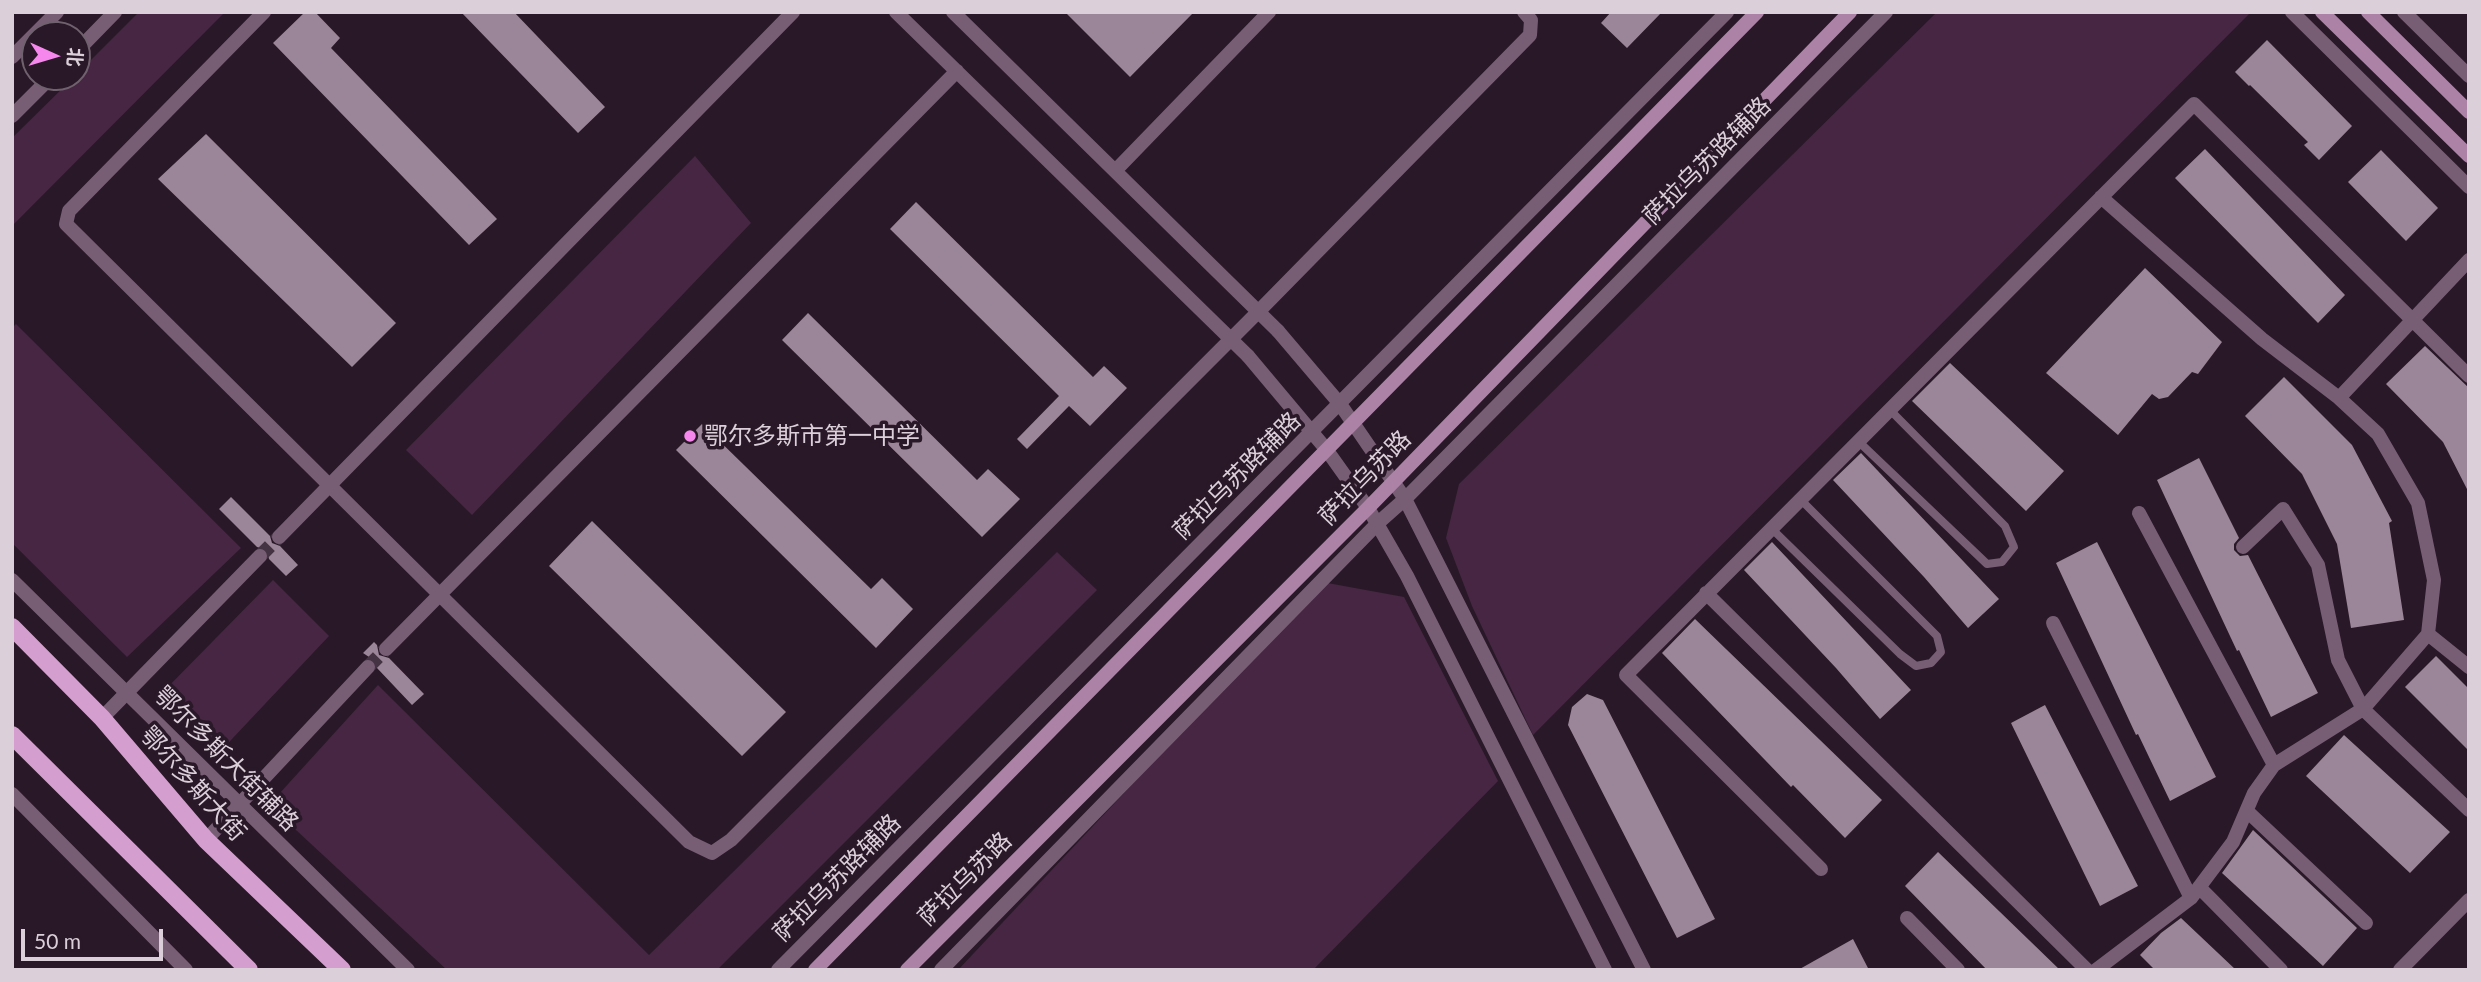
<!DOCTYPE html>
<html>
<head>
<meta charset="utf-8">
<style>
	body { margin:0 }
	#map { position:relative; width:2481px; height:982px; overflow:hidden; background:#291827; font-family:Lato,"Noto Sans SC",sans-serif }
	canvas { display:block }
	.frame { position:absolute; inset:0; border:14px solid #dbcfd9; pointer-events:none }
	.north { position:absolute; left:21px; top:21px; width:70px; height:70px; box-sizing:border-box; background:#291827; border:2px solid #70616e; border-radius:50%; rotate:94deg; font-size:19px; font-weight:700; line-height:28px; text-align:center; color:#dbcfd9 }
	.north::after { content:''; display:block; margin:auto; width:24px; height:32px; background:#f688ed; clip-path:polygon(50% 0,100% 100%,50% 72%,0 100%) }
	.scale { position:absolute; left:21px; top:929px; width:142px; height:32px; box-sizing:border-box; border:4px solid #dbcfd9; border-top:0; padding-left:9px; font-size:21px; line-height:24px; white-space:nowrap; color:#dbcfd9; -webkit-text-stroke:5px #291827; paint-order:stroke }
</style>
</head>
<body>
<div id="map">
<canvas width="2481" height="982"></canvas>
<div class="frame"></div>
<div class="north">北</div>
<div class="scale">50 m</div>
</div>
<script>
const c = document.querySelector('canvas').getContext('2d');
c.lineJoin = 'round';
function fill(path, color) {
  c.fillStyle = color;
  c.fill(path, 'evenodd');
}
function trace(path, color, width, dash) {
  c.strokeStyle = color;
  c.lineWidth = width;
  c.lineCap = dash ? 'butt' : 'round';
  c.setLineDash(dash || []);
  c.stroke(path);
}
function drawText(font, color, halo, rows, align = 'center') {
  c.font = font + ' Lato,"Noto Sans SC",sans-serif';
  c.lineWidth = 7;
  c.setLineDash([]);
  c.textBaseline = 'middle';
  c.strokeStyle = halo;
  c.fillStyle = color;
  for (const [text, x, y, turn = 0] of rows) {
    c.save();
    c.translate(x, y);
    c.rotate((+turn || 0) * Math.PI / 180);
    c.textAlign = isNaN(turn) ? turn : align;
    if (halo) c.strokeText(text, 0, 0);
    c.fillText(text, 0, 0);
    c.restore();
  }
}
fill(new Path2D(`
	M139,12h86l-213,214v-88l62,-61h3v-3z
	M1937,12h314l-718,723 -61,-129 -26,-68 13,-54z
	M695,156l56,67 -279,292 -66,-65z
	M16,324l225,224 -114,109 -115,-114v-215z
	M1057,552l40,38 -380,380h-270l-178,-165 109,-120 271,270z
	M273,580l56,56 -113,120 -58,-59z
	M1322,582l82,15 94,184 -185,189h-355z`), '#462643');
fill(new Path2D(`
	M305,12h10l25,26 -9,10 166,171 -28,26 -196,-202z
	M461,12h53l91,95 -27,26z
	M1065,12h129l-64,65z
	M1611,12h51l-35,36 -26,-25z
	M2267,40l85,86 -33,34 -15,-15 4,-3 -58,-57 -1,1 -14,-14z
	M206,134l190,189 -44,44 -194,-188z
	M2205,149l140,146 -27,28 -143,-145z
	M2381,150l57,58 -32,33 -58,-59z
	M916,202l177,175 11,-11 23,22 -37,38 -21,-20 -42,43 -10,-10 42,-43 -169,-167z
	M2145,268l77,74 -24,32 -6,-2 -24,25 -9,2 -7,-5 -34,41 -72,-62z
	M808,313l169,167 11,-11 32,30 -38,38 -200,-197z
	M2425,346l44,42v105l-26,-51 -57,-58z
	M1950,363l114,108 -38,40 -114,-110z
	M2284,377l68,68 40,76 -3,2 15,97 -53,8 -14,-84 -35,-70 -57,-58z
	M702,424l169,165 11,-11 31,31 -37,39 -200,-198z
	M1861,453l138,146 -31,29 -44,-51 -91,-97z
	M2199,458l40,80 -5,6v6l6,6 8,-1 70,138 -47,24 -32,-67 -2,1 -80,-171z
	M231,497l39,39 2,7 8,3 18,19 -12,11 -17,-17 -2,-9 -10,-3 -38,-38z
	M592,521l194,191 -44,44 -193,-190z
	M1772,542l139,148 -31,29 -44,-51 -92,-98z
	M2097,542l119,235 -46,24 -32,-67 -2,1 -80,-172z
	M1695,619l187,181 -37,38 -52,-53 -2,2 -129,-134z
	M374,642l3,3 2,10 10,3 35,36 -12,11 -35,-37 -2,-7 -12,-8z
	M2436,656l33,33v62l-64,-64z
	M1587,694l16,6 112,219 -38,19 -109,-213 4,-18z
	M2045,705l93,181 -38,20 -89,-183z
	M2344,735l106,97 -40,41 -104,-97z
	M2253,830l104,98 -34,38 -101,-93z
	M1938,852l122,118h-73l-82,-84z
	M2181,918l55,52h-81l-15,-15 21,-22z
	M1853,939l16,31h-71z`), '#9b8598');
trace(new Path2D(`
	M260,556l19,-19
	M368,667l18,-18`), '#443342', 14, [14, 7]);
trace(new Path2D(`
	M1858,441l129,123 15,-2 12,-15 -9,-21 -116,-117
	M1771,528l129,126 16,12 15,-3 10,-11 -4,-16 -137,-137`), '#785e75', 8);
trace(new Path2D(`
	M264,12l-195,199 -3,13 623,618 23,11 19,-13 527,-528 272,-277 1,-15 -7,-8
	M896,12l352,344
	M953,12l325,319
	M1115,171l154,-159
	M2339,398l130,-138
	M2139,513l135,252
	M279,537l514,-525
	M2243,547l40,-38 35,56 20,95 25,49 106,101
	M1706,593l381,377
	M2053,623l138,275
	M2428,634l41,33
	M386,649l571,-578
	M102,718l158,-162
	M2247,811l119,112
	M206,840l162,-173
	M1821,869l-195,-194 568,-571 275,272
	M2199,887l82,83
	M1907,918l51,52
	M2096,970l95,-72 42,-56 21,-49 20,-28 89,-56 65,-75 6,-54 -16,-77 -40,-69 -39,-36 -77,-59 -161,-142
	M2400,970l69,-70`), '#785e75', 14);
trace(new Path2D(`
	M2292,12l177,175
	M2404,12l65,64
	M77,51l38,-39
	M12,57l45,-45
	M12,116l39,-39
	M1278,331l62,73 65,95 239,471
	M1248,356l78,93 42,59 39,68 198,394
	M12,580l396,390
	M12,794l174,176
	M778,970l949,-958
	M941,970l437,-447 27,-24 481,-487`), '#785e75', 14);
trace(new Path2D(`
	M2322,12l147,144
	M2368,12l101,100
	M815,970l942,-958
	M907,970l461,-462 482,-496`), '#ac82a7', 14);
trace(new Path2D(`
	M12,627l90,91 104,122 136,130
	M12,735l237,235`), '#d49ece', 18);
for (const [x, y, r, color] of [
	[690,436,7,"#f688ed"]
]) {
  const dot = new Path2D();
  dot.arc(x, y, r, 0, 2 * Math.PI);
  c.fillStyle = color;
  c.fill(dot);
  trace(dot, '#291827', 2.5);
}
drawText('24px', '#dbcfd9', '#291827', [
	["萨拉乌苏路辅路",1707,161,-45],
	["萨拉乌苏路辅路",1237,476,-45],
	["萨拉乌苏路",1365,478,-46],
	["鄂尔多斯大街辅路",226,759,45],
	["鄂尔多斯大街",193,784,48],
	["萨拉乌苏路辅路",837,878,-45],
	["萨拉乌苏路",965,879,-45]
]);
drawText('24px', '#dbcfd9', '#291827', [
	["鄂尔多斯市第一中学",704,436]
], 'left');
</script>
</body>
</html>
